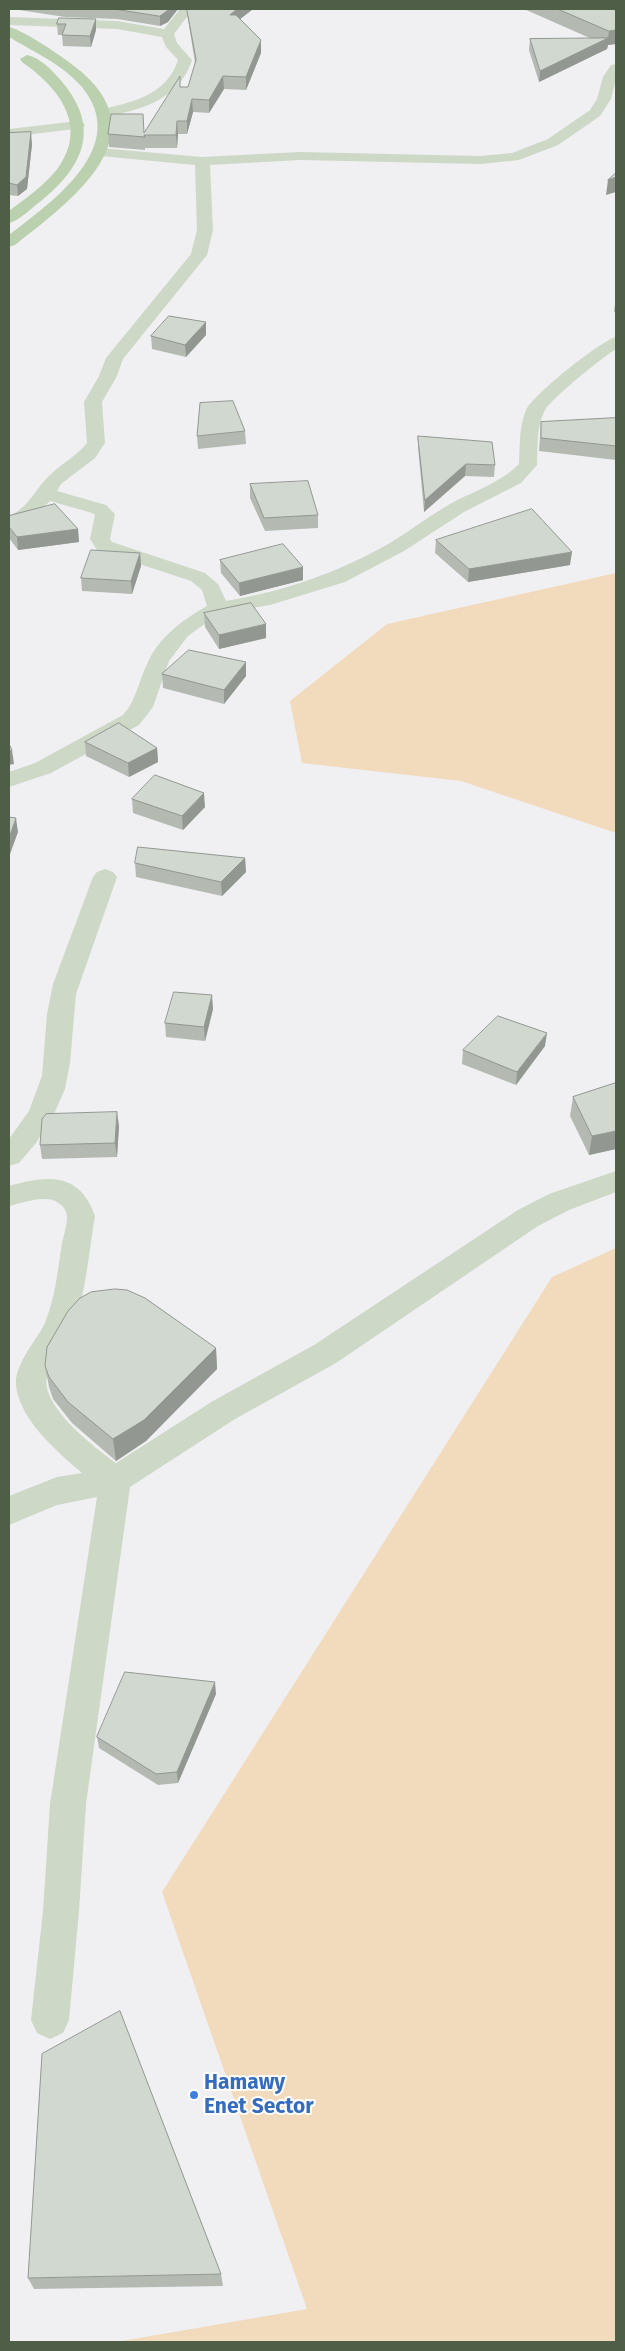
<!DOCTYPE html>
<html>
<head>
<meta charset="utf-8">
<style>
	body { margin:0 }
	#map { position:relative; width:625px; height:2351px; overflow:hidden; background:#f0f0f3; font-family:"Fira Sans",sans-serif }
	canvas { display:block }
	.frame { position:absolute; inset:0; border:10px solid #4f5f47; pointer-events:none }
</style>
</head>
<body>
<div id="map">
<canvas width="625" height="2351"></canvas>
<div class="frame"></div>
</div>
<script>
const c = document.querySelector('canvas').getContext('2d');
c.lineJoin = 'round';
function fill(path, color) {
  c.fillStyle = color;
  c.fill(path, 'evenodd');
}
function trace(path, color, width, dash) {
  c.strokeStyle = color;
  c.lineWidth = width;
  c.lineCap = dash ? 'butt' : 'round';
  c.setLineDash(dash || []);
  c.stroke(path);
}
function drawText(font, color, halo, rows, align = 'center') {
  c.font = font + ' "Fira Sans",sans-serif';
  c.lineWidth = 4;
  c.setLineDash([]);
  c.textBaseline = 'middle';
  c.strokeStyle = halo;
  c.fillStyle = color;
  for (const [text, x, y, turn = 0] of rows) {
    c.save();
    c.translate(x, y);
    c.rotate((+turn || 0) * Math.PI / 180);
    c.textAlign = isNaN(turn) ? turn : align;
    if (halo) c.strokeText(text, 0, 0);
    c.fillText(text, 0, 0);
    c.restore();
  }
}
fill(new Path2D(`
	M616,573v260l-155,-52 -159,-18 -12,-62 97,-77z
	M616,1248v1094h-500l191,-33 -145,-417 390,-615z`), '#f2dabc');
fill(new Path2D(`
	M180,9h13l-19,25 3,9 15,17c-13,40 -51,50 -88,57l-5,-1 -2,-3 2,-3c33,-8 67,-14 79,-50l-12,-13 -4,-10 -45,-8 -108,-4v-8l108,4 47,8z
	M616,64v15l-5,20 -11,17 -42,29 -39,15 -38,4 -181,-4 -90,5 3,65 -6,25 -84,104 -6,17 -15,26 3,41 -10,15 -34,26 -4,7 49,14 9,9 -5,25 2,3 93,31 13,11 8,17c59,-10 111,-28 164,-58 20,-12 39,-27 60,-39 24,-13 50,-21 69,-40 1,-19 0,-37 7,-54 7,-15 74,-69 90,-73v12c-13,8 -67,51 -72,63 -8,16 -6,36 -7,53l-16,18 -57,29 -60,39 -59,31 -75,23 -46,8 -18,10 -18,13 -19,25 -16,46 -14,18 -88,48 -42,14v-15l26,-9 88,-48c13,-14 16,-35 25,-53 11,-25 36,-43 59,-56l-5,-16 -11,-9 -94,-31 -7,-11 5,-24 -3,-2 -42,-12 -21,21 -20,7v-13c18,-7 26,-26 39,-39 12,-13 28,-20 39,-34l-3,-41 15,-26 7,-18 85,-104 6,-24 -2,-65 -95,-9 -5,-1 -2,-3 2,-3 5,-1 102,9 98,-5 181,4 31,-3 36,-14 42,-29 7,-11 6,-22 8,-12z
	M78,121l5,1 2,3 -2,3 -74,9v-8z
	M105,869l8,3 4,5 -41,117 -6,69 -5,26 -11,25 -18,29 -17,20 -10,3v-27l20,-28 13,-35 5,-62 6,-30 40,-107 4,-5z
	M616,1171v21l-47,18 -31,16 -202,137 -101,56 -105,68 -44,317 -7,107 -10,109 -6,13 -13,6 -13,-6 -6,-13 12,-109 7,-107 47,-307 -40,8 -48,20v-29l48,-19 25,-4c-25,-22 -61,-51 -66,-87 -2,-21 19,-44 28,-61 11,-25 14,-56 18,-82 2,-8 5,-18 5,-26 0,-5 -3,-10 -7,-13 -13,-11 -37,-1 -51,2v-20c38,-11 71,-14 86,30 -6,34 -8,69 -19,102 -7,20 -24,37 -29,58 -7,30 47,71 69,87l97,-62 101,-56 204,-135 31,-16z`), '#cdd8c6');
fill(new Path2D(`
	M9,27c16,4 51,28 65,39 90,68 -2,134 -59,179l-6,2v-12c44,-34 123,-89 72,-149 -19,-22 -49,-35 -72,-49z
	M27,55c14,3 27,17 36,28 38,46 20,84 -22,118 -10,7 -20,19 -32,22v-12c17,-13 36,-26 49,-43 31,-43 0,-81 -36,-106l-2,-3z`), '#bad0ae');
fill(new Path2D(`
	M19,9h159l-10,13 -8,4 -43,-7 -52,-2 -46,-7z
	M187,9h66l-13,10 21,34 -15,37 -22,-1 -15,24 -16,-1 -6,22h-9l-1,14h-32v2l-36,-3 -1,-13 36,-1 37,-46h7l7,-24 -7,-44z
	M524,9h87l5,1 -2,-1h2v35l-8,1 -1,4 -68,33 -10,-32 1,-11h62z
	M96,19v11l-5,17 -28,-1 -1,-11h-4l-1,-11z
	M9,133l23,11 -5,45 -9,7 -9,-1z
	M616,298v16l-2,-3z
	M206,335l-20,22 -34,-8 -1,-13z
	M616,418v42l-77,-9 2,-29z
	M245,431l1,13 -48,5 -1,-13z
	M418,436l77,29 -1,12 -29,-1 -41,36 -6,-65z
	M250,484l68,31v13l-53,3 -15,-33z
	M9,516l69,13 1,13 -61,8 -9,-12z
	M436,540l134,25 -102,17 -33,-29z
	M140,553l1,13 -9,28 -50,-3 -1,-13z
	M220,560l83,20 -63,16 -19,-23z
	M204,613l62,25 -47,11 -14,-22z
	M162,674l84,2 -22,28 -61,-16z
	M85,742l72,6 1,14 -29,15 -43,-21z
	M132,799l73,8 -22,23 -50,-17z
	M245,858l1,14 -24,24 -86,-19 -1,-14z
	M213,1009l-8,32 -39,-4 -1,-14z
	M545,1046l-29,39 -54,-21 1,-14z
	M616,1083v66l-27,6 -19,-39 3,-19z
	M119,1126l-2,31 -75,2 -2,-14z
	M216,1348l1,21 -71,72 -30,20 -44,-38 -19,-24 -4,-12 -4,-21z
	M216,1694l-38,89 -20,2 -59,-37 -2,-11z
	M221,2274l2,12 -189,3 -6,-11z`), '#b4bab2');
fill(new Path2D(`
	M169,9h9l-10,13 -8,4v-10z
	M237,9h16l-23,18v-12z
	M96,19v11l-5,17 -1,-11z
	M616,30v14l-8,1 -1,4 -68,33 1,-11 68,-33 1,-7z
	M261,40v13l-15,37v-13z
	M223,76l1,13 -15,24v-13z
	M192,99l1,13 -6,22v-13z
	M177,121l1,13 -1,14 -1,-13z
	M31,132l1,12 -5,45 -9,7 -1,-11z
	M616,177v15l-10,3 2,-15z
	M206,322v13l-20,22 -1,-12z
	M466,464l-1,12 -41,36 1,-12z
	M78,529l1,13 -61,8 -1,-13z
	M572,552l-2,13 -102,17 1,-13z
	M140,553l1,13 -9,28 -1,-13z
	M303,567v13l-63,16 -1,-13z
	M266,624v14l-47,11v-14z
	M246,662v14l-22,28v-14z
	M157,748l1,14 -29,15 -1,-14z
	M12,750l2,14 -5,1v-14z
	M204,793l1,14 -22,23 -1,-14z
	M16,818l2,14 -9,25v-19z
	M245,858l1,14 -24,24 -1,-14z
	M212,995l1,14 -8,32 -1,-14z
	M547,1033l-2,13 -29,39 1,-13z
	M117,1112l2,14 -2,31 -2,-14z
	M616,1131v18l-27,6 3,-19z
	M216,1348l1,21 -71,72 -30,20 -3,-22z
	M215,1682l1,12 -38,89 -1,-11z`), '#929791');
const building = new Path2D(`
	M114,9h55l-2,2 -7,5z
	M187,9h50l-7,6h6l25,25 -15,37 -23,-1 -14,24 -17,-1 -5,22h-10l-1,14h-32l1,2 -37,-3 3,-20h32l1,19 36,-57v11h8l8,-27z
	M558,9h53l5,1v20l-7,1z
	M59,18l37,1 -6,17 -28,-1 4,-11h-9z
	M608,38l-68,33 -10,-32z
	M31,132l-5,45 -9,8 -8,-2v-50z
	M616,173v4l-8,3z
	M169,316l37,6 -21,23 -34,-9z
	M233,401l12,30 -48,5 3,-33z
	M616,418v28l-75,-8v-16z
	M418,436l74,6 3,23 -29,-1 -41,36z
	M308,481l10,34 -54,3 -14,-34z
	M55,504l23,25 -61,8 -8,-10v-11z
	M532,509l40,43 -103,17 -33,-29z
	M283,544l20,23 -64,16 -19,-23z
	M91,550l49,3 -9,28 -50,-3z
	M251,603l15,21 -47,11 -15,-22z
	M189,650l57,12 -22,28 -62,-16z
	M119,723l38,25 -29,15 -43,-21z
	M9,744l3,6 -3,1z
	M155,775l49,18 -22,23 -50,-17z
	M9,817l7,1 -7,20z
	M138,847l107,11 -24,24 -86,-19z
	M174,992l38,3 -8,32 -39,-4z
	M498,1016l49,17 -30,39 -54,-22z
	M616,1083v48l-24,5 -19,-39z
	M117,1112l-2,31 -75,2 2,-26 4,-5z
	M115,1289l12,1 18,8 71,50 -72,72 -31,19 -45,-37 -19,-25 -4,-11 2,-19 21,-36 12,-13 11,-6z
	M125,1672l90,10 -38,90 -21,2 -59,-37z
	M120,2011l101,263 -193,4 14,-224z`);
fill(building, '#d1d8cf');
trace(building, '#929791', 1);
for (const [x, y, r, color] of [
	[194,2095,5,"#3f7fe0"]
]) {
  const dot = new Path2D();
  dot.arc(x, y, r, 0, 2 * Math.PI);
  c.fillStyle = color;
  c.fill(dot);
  trace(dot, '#fff', 2);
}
drawText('bold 21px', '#366cbe', '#fff', [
	["Hamawy",204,2083],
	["Enet Sector",204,2107]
], 'left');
</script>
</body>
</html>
